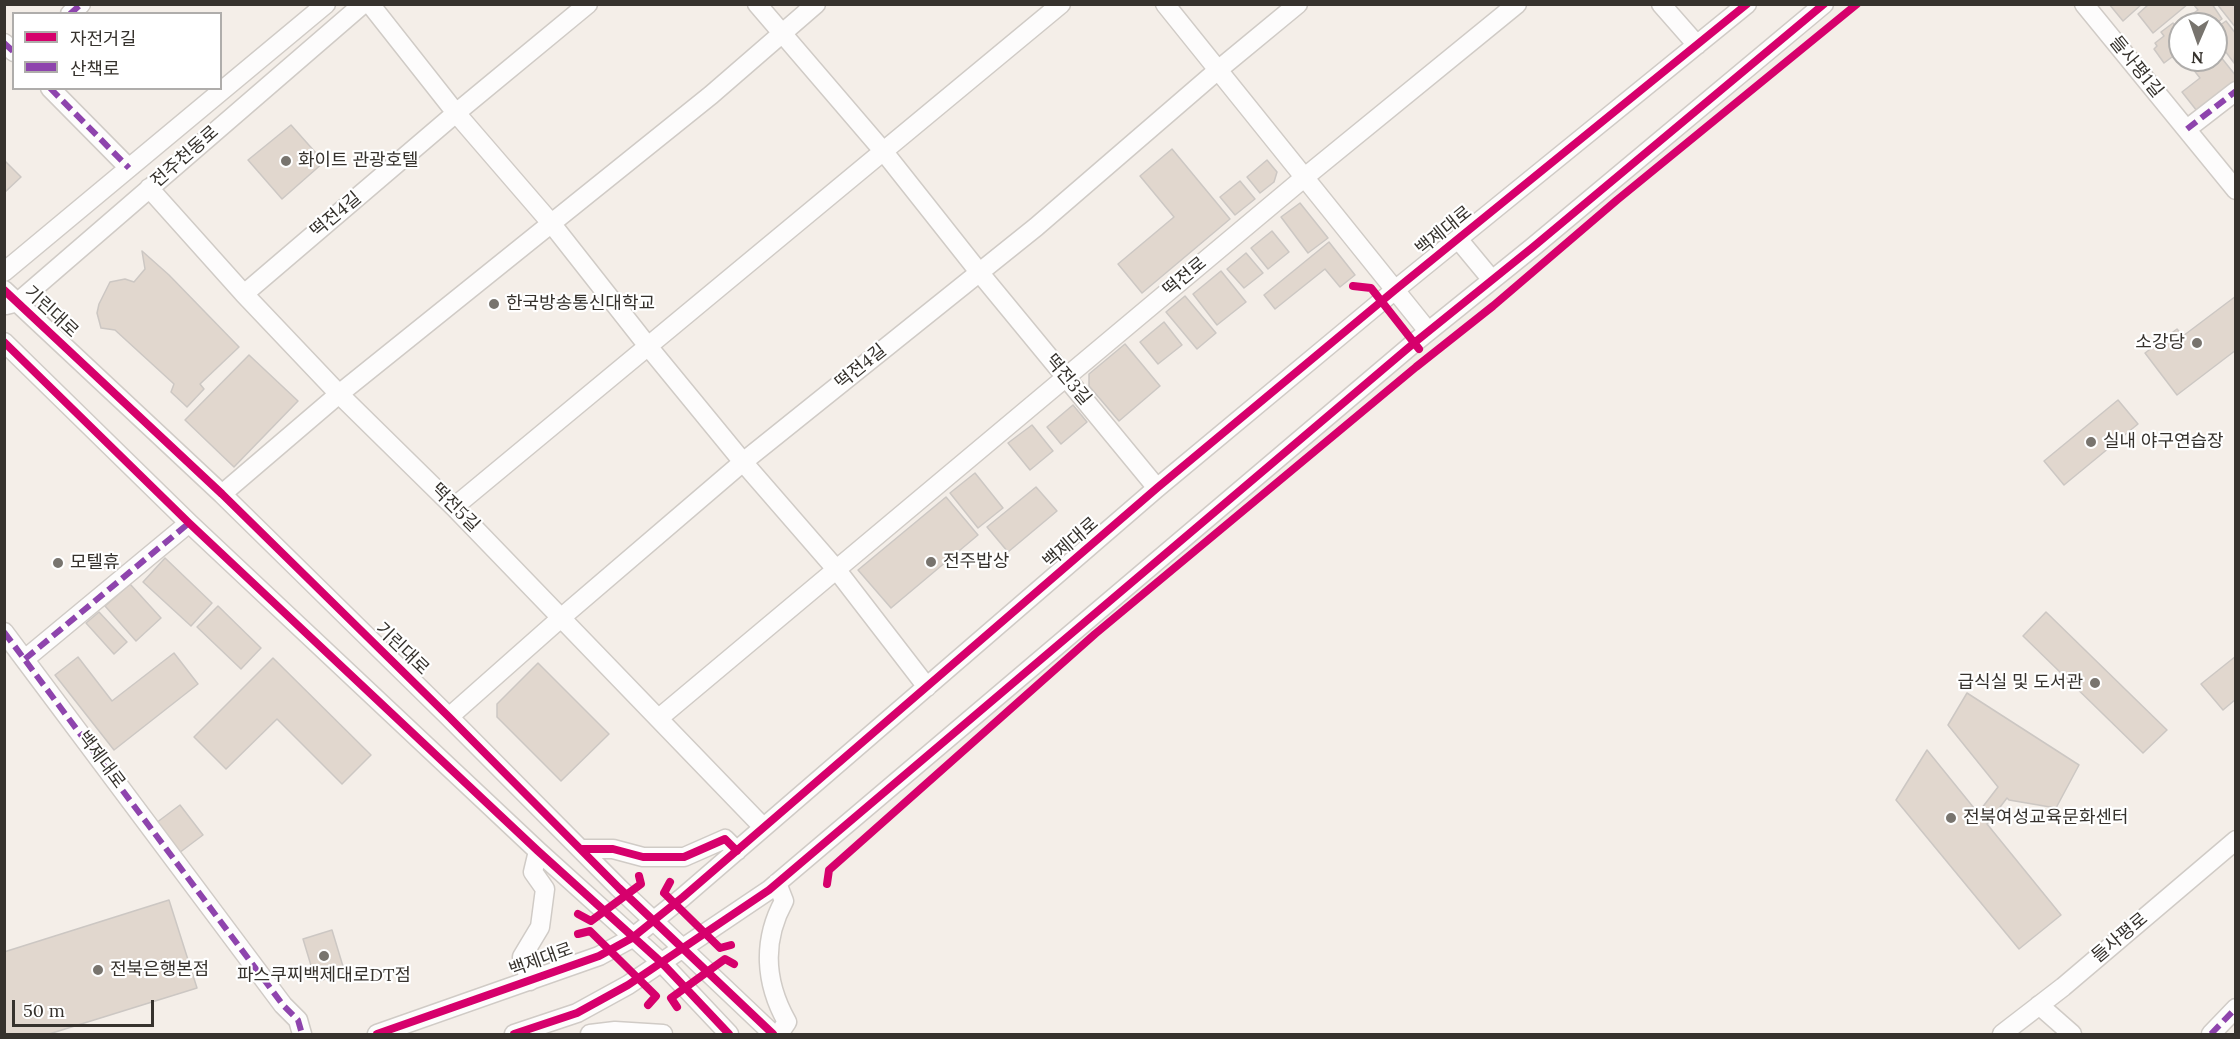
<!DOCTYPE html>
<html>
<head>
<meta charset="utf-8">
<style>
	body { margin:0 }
	#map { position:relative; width:2240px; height:1039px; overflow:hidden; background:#f4eee8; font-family:Lora,"Noto Sans KR",serif }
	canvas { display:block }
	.frame { position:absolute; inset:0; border:6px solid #36322d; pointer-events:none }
	.legend { position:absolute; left:12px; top:12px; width:210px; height:78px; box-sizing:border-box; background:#fff; border:2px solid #afadab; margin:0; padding:8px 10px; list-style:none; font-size:18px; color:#36322d }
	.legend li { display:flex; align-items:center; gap:12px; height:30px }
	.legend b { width:30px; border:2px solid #afadab }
	.north { position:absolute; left:2168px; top:12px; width:60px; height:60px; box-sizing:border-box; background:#fff; border:2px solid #afadab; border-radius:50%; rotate:182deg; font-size:16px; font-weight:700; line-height:24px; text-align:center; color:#36322d }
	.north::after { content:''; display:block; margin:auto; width:21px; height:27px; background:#78746e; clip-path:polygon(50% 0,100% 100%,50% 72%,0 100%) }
	.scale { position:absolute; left:12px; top:1000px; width:142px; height:27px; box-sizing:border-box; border:3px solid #36322d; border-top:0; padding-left:8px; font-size:18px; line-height:21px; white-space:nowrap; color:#36322d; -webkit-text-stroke:4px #fff; paint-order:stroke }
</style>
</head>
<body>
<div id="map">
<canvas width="2240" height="1039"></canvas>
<div class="frame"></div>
<ul class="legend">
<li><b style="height:8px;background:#d6006c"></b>자전거길</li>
<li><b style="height:8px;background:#8e44ad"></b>산책로</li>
</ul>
<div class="north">N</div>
<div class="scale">50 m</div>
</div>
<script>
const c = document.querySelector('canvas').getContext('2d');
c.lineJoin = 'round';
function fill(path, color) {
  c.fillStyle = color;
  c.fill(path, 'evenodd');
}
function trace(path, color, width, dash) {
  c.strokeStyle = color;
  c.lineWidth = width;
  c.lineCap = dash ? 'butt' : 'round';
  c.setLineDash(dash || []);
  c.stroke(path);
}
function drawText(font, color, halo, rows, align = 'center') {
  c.font = font + ' Lora,"Noto Sans KR",serif';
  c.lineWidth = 4.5;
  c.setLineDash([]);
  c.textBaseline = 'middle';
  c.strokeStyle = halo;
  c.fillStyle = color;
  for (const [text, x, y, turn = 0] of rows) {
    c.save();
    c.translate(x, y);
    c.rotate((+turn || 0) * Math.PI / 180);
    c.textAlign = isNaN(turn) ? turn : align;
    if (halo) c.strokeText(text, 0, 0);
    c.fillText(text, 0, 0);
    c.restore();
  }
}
const building = new Path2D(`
	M2109,4h33l-19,17z
	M2149,4h39l-35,29 -15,-19z
	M2196,4h16l10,15 -7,5h-28l3,-4 -2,-3 10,-7 -4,-5z
	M2217,4h19v24z
	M2226,21l10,13 -2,29 -14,-19 -4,4v-20z
	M2173,23l7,9v19l-16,12 -10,-14 3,-3 -2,-3 9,-7 -3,-4z
	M2216,51l20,25v5l-39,30 -15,-19 18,-14 -14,-18h30z
	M291,125l33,37 -42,37 -34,-39z
	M1172,149l58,70 -88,74 -24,-29 56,-47 -34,-41z
	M4,160l17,17 -17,16z
	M1267,160l10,12 -3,10 -14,11 -13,-16z
	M1240,181l15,18 -20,16 -15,-18z
	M1300,203l28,35 -20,15 -27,-36z
	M1272,231l17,21 -21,17 -17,-21z
	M1329,242l26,33 -15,12 -15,-18 -50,40 -11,-14z
	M142,251l27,24 70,72 -39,37 4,5 -17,18 -16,-15 3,-8 -59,-54 -14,-2 -4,-15 2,-9 11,-22 15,-3 9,3 11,-13z
	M1246,253l17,20 -19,15 -17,-19z
	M1221,271l25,31 -29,23 -24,-31z
	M1185,296l31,37 -19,16 -31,-37z
	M2236,296v54l-59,45 -32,-42 32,-24 6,7z
	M1164,322l18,23 -24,19 -18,-22z
	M1125,344l35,42 -41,35 -30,-35v-12z
	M249,355l49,46 -64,66 -49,-47z
	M2118,400l20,24 -74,61 -20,-24z
	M1073,405l14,17 -26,22 -14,-17z
	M1032,425l21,26 -23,19 -22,-27z
	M975,473l28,35 -25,20 -28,-35z
	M1036,487l21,24 -49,41 -21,-25z
	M946,497l32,38 -87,73 -33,-38z
	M165,558l47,45 -21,23 -48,-44z
	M130,584l31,34 -25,23 -31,-35z
	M218,606l43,42 -20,21 -44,-42z
	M99,612l28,30 -13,12 -28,-31z
	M2046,612l121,118 -24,23 -120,-117z
	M174,653l24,31 -84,66 -59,-75 23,-18 34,44z
	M2236,656v43l-13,11 -22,-26z
	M273,658l98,97 -29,29 -65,-65 -51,50 -32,-32z
	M538,663l71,71 -48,47 -64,-64v-13z
	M1967,693l112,72 -23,43 -47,-8 -2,-2 -20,26 74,91 -42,34 -123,-149 31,-50 51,63 20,-26 -50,-62z
	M180,805l23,30 -24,18 -23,-30z
	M169,900l28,88 -148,46h-45v-82z
	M332,930l13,43 -29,9 -13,-43z`);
fill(building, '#e1d7ce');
trace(building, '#ccc7c3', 1.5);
const minor = new Path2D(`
	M370,4l86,109 95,110 96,122 96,117 93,107 91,118
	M757,4l127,148 95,120 178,216
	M1165,4l263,327
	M1661,4l36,41
	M2084,4l152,186
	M70,14l11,-10
	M4,43l10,9
	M50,88l79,80
	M2187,129l49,-38
	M149,188l95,106 95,100 115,113 309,320
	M1458,239l34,41
	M4,272l322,-268
	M4,290l218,204 227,223 170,171 154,146
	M244,294l212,-181 132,-109
	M6,305l12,-3 345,-298
	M4,342l185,181 349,328 124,112 67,71
	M222,494l117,-100 372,-299 105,-91
	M454,507l607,-503
	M4,632l279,373 15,15 4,14
	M25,659l164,-136
	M449,717l113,-100 181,-155 293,-235 182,-157 80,-66
	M659,718l646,-541 212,-173
	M581,849h32l30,8h41l41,-18 12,12
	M777,883l7,18c-22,40 -19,82 3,121l-8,12
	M530,981l-8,-24 18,-30 5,-38 -12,-17 5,-21
	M2039,1005l33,29
	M377,1034l222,-78 33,-18 51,-41 474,-409 238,-198 352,-286
	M514,1034l63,-21 51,-28 141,-95 645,-547 119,-96 291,-243
	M590,1034l25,-3 48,3
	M2002,1034l61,-47 173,-147
	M2211,1034l25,-26`);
trace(minor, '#d0cbc6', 21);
trace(minor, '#fdfcfc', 18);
trace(new Path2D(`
	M70,14l11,-10
	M4,43l10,9
	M50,88l79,80
	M2187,129l49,-38
	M4,632l279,373 15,15 4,14
	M25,659l164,-136
	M2211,1034l25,-26`), '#8e44ad', 6, [12, 6]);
trace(new Path2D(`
	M1353,286l18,2 48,61
	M4,290l218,204 227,223 170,171 154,146
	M4,342l185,181 349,328 124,112 67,71
	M581,849h32l30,8h41l41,-18 12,12
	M670,882l-6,11 56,55 11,-3
	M827,884l2,-14 266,-236 321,-267 77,-61 124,-106 240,-196
	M578,914l13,7 50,-37 -2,-8
	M578,934l12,-3 66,65 -8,9
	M677,1007l-6,-9 54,-39 9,5
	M377,1034l222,-78 33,-18 51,-41 474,-409 238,-198 352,-286
	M514,1034l63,-21 51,-28 141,-95 645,-547 119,-96 291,-243`), '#d6006c', 8);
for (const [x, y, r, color] of [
	[286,161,6,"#78746e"],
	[494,304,6,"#78746e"],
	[2197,343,6,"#78746e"],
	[2091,442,6,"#78746e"],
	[931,562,6,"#78746e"],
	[58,563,6,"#78746e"],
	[2095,683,6,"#78746e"],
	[1951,818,6,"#78746e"],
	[324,956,6,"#78746e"],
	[98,970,6,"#78746e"]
]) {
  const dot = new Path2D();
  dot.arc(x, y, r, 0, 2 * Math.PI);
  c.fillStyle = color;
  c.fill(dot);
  trace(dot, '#fff', 2);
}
drawText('18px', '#36322d', '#fff', [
	["들사평1길",2136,67,51],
	["전주천동로",185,157,-41],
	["떡전4길",336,215,-40],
	["백제대로",1444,231,-39],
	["떡전로",1185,277,-40],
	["기린대로",51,312,43],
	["떡전4길",861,367,-39],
	["떡전3길",1068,380,50],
	["떡전5길",455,508,45],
	["백제대로",1071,543,-41],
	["기린대로",402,649,44],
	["백제대로",101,760,53],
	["들사평로",2120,938,-40],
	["백제대로",541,960,-20]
]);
drawText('18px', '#36322d', '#fff', [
	["화이트 관광호텔",298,161],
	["한국방송통신대학교",506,304],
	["소강당",2185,343,"right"],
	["실내 야구연습장",2103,442],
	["전주밥상",943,562],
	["모텔휴",70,563],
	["급식실 및 도서관",2083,683,"right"],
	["전북여성교육문화센터",1963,818],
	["전북은행본점",110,970],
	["파스쿠찌백제대로DT점",324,976,"center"]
], 'left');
</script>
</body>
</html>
